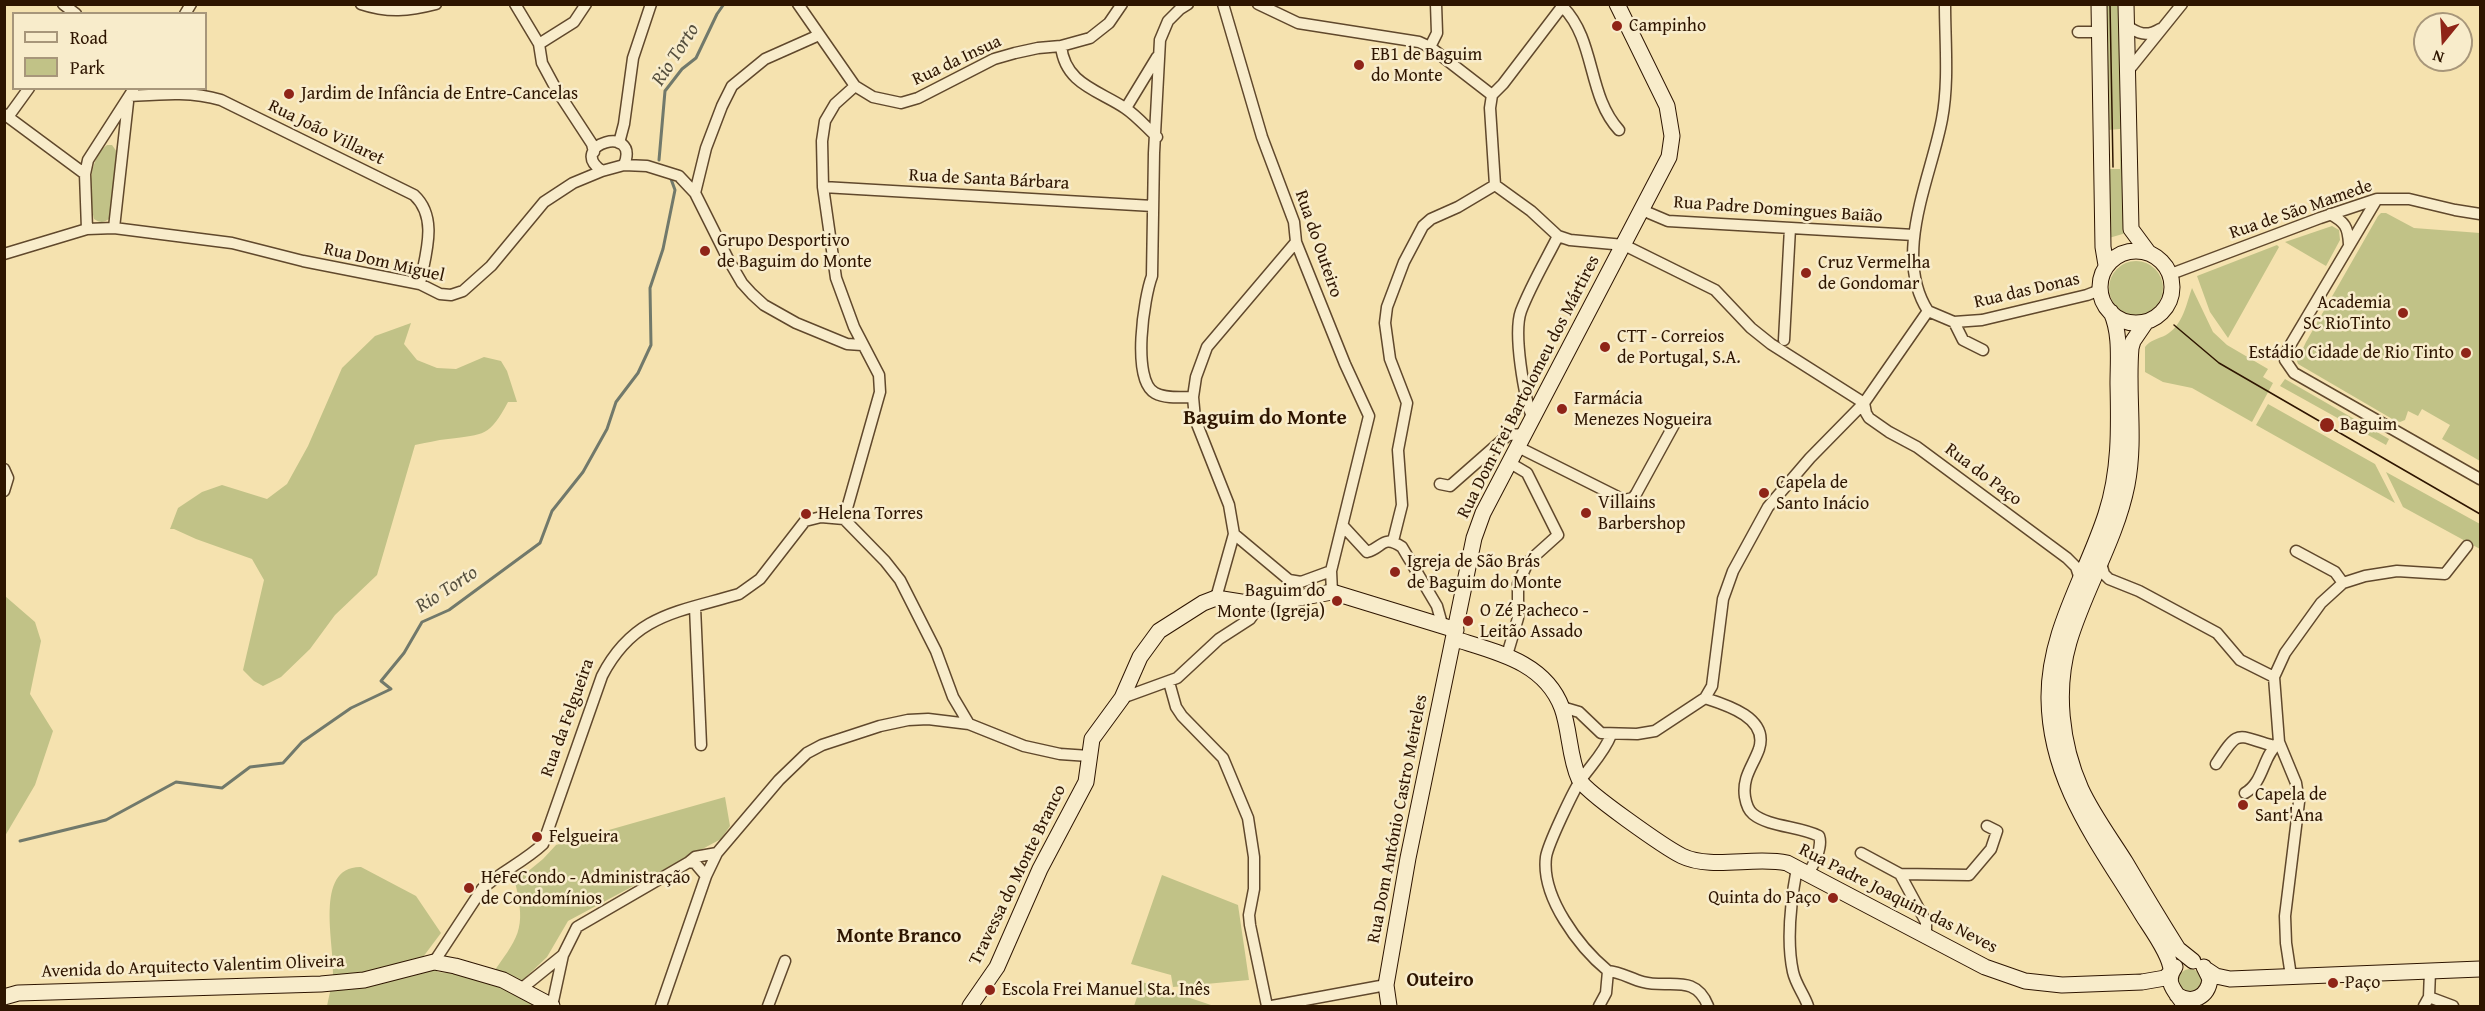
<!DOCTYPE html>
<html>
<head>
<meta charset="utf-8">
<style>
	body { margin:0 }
	#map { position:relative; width:2485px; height:1011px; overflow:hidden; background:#f5e2af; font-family:"Gentium Book Plus",serif }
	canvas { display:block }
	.frame { position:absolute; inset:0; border:6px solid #2e1500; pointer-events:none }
	.legend { position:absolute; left:12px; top:12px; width:195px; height:78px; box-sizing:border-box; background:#f8eccb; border:2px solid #a7967a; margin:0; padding:8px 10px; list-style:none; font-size:18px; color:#2e1500 }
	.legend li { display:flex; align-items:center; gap:12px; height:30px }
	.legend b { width:30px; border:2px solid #a7967a }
	.north { position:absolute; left:2413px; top:12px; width:60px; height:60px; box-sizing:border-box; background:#f8eccb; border:2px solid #a7967a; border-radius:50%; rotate:198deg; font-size:16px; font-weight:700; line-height:24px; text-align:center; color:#2e1500 }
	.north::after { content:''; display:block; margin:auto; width:21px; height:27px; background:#8f2418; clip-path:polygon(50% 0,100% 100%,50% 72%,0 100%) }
</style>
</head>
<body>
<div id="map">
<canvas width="2485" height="1011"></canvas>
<div class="frame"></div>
<ul class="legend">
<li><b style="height:8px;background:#f8eccb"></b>Road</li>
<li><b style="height:16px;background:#c1c287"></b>Park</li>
</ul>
<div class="north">N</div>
</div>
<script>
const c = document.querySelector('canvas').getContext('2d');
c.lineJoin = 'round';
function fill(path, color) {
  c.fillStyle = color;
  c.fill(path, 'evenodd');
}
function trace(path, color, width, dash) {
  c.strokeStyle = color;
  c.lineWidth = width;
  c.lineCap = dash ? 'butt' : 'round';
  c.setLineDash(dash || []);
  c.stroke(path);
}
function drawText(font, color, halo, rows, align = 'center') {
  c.font = font + ' "Gentium Book Plus",serif';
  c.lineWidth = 5;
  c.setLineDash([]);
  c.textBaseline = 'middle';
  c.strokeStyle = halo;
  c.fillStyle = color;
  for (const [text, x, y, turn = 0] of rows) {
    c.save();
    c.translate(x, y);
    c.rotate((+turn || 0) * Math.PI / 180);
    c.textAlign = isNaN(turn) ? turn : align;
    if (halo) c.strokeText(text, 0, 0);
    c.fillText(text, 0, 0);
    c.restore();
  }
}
fill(new Path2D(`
	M2104,5h16l6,228 -17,5zM2120,129v40h-10l-2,-39z
	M107,145h5l5,7 -8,67c-6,4 -9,4 -15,0 -5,-21 -7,-60 13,-74z
	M2381,213h5l28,15 66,5v228l-38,-22 8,-14 -28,-16 -4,7 -10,-5 -3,9 -5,2 -6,-2 -96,-56 -1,-3 9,-19 72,-126z
	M2332,226l7,4 1,10 -14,26 -41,-24z
	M2277,245l2,2 -51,91 -18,-26 -13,-36z
	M2109 288a27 27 0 1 1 54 0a27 27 0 1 1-54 0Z
	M2192,288l21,44 14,13 41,24 -5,8 10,6 -21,39 -60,-34 -29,-6 -18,-10v-25c5,-7 13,-8 21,-12 17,-10 20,-30 26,-47z
	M411,323l-7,21 13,16 20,8 19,1 28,-12 17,4 6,10 10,31h-9c-19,35 -23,32 -60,37 -11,1 -22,4 -33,6l-38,130 -42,40 -25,34 -29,28 -18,9 -9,-5 -11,-11 21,-90 -12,-21 -56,-20 -22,-10h-4l8,-21 24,-16 20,-7 45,14 20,-15 21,-38 34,-78 33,-32z
	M2285,379l104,60 -3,6 -106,-59z
	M2268,404l107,60 20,39 -139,-78z
	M2386,472l94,52v25l-77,-42z
	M5,596l30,26 6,19 -11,53 23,37 -18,54 -30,51z
	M725,797l5,29 -9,13 -153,82 -21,36 -20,19 -4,19 21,11h-217c2,-10 5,-21 6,-32 2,-28 -20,-108 28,-107l55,29 25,37 -18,24 15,15 52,5c28,-40 37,-46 25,-95l28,-23 13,-14z
	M1162,875l76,30 11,75 -76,7 -2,-12 -40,-11z
	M2179 980a11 11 0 1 1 22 0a11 11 0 1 1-22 0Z
	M1142,982l72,24h-80z`), '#c1c287');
trace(new Path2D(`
	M659,160l6,-69 17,-22 14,-11 21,-44 7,-10
	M20,841l86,-21 70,-38 46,6 28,-21 33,-4 19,-21 49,-34 40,-19 -10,-8 23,-28 18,-31 27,-12 91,-67 12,-32 31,-39 24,-43 9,-27 22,-29 13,-28 -1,-57 13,-39 12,-59 -4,-11`), '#71796b', 3);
const street = new Path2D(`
	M63,4l13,10
	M361,4c27,9 48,7 75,0
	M515,4l24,40 3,19 14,26 36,55 2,8
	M798,4l57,82 18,11 28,6 17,-5 76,-39 21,-6 23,-5 23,-2 29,-8 19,-15 13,-19
	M1188,4l-8,5 -12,12 -8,19 -6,113 -2,123c-8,21 -21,104 3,117 11,6 26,4 38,4
	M1223,4l39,133 32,85 2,20 49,122 24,52 -38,155 1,21
	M1258,4l40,19 121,19 11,5 62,48
	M1563,7c33,34 24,88 56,123
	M185,14l6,-10
	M2126,25c12,9 21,12 34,4
	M2078,32h21
	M539,44l35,-22 12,-18
	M1061,46c4,38 37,44 64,62 12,8 22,20 32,29
	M1430,47l7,-14 -1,-29
	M2128,71l54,-67
	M130,96c31,-2 61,-5 91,4l193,95c25,23 11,60 6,89
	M1126,108l31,-51
	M4,114l81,60
	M8,117l21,-29
	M619,143l5,-19 9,-66 18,-54
	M602,171c-37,-26 39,-48 22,-6
	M1495,185l36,26 27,25 12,4 54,5 91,45 36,38 20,16 93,59 2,10 3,5 20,14 28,15 150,111 9,9 4,12
	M823,187l330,19
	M695,193l11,-45 16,-42 10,-20 33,-27 54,-24
	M2377,199l-92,155v6l9,13 186,106
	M1642,210l26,11 246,14
	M2330,214c15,8 18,13 19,30
	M114,228l14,-126
	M87,229l-2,-55 3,-14 45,-70
	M4,254l83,-25 27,-1 118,15 71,18 117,23 20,10 11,1 12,-4 28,-25 53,-64 29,-19 29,-12 22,-6 23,1 32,10 16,17 33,66 14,24 10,11 12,11 32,18 51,21 15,1
	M2171,274l149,-56 57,-19h32l46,11 25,4
	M1928,311l26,11 28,-2 105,-25 13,-5
	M1954,322l9,18 20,10
	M1784,340l6,-112
	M1533,420c-9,-23 -20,-87 -12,-109 10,-26 25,-51 37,-75
	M1518,447l106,53 9,-2 3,-4 40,-73
	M4,469l4,9 -4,13
	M1440,484l10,2 58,-51 17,-1
	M844,519l36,-127 -1,-17 -25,-48 -18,-49 -13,-91 -1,-46 3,-20 10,-17 20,-18
	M1343,526l24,26c16,-4 15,-18 35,-5l35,59 5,18
	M1234,534l55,46 12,2 30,-11
	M1393,541l9,-36 -4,-55 9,-47 -17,-44 -5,-36 2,-16 17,-45 19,-36 8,-7 27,-12 37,-22 -5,-77 2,-13 11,-11 61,-80
	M2296,551l39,21 8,11
	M2101,563l3,11 5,5 30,12 78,42 23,27 34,17
	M1216,598l18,-64 -5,-29 -34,-86 -2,-22 3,-20 11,-30 89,-105
	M695,607l6,138
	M1507,655l11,-37v-34l10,-22 30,-27 -31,-62 -17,-10
	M1169,682l7,25 6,9 41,42 25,60 6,39v32l-5,26 1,10 17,81
	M1122,698l55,-20 42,-39 31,-20 10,-14
	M1705,698c22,7 64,20 54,51 -6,17 -17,28 -14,48 1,6 3,13 8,17 16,13 46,12 66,22 4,11 -5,28 -11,38
	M1562,707l17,5 22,21 36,1 18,-3 50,-33 7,-12 11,-87 10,-28 35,-64 42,-49 54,-55 64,-92c-36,-56 3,-133 14,-192 7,-37 3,-77 3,-115
	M2216,764c24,-37 20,-28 58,-18
	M2245,793c19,-11 17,-36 34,-51
	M1861,853l39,21 26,48v13
	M689,862l6,-5 22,-4
	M1797,868c-6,32 -11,72 -4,104 3,13 11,22 15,34
	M1900,874l69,1 22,-26 6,-18 -10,-5
	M434,962l48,-73c18,-17 42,-27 61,-45l59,-168c32,-62 77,-64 137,-82l21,-15 45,-58 16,-4 23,2 41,42 15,19 36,71 17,46 16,27 55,22 36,8 29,2
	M1608,971c-29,-24 -67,-74 -62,-114 2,-13 27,-65 34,-76 11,-16 24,-28 31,-46
	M1608,971c13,1 23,8 35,11 26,7 52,-9 65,24
	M2291,976l-5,-33 -1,-27 14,-114 -3,-19 -17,-41 -5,-65 11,-24 36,-50 22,-20 22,-7 32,-5 48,3 22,-28
	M521,989l42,-34
	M2429,997l24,9
	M552,1006l11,-51 14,-28 112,-65 6,1 11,13
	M661,1006l45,-130 11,-23 62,-73 28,-27 15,-8 58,-19 28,-6 20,-1 41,5
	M768,1006l17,-45
	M1272,1006l114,-21
	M1599,1006l7,-13 2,-22
	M2424,1006l5,-9 1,-26`);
const secondary = new Path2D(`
	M2099,4l4,243 3,18
	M2126,4l5,225 17,23
	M2100 287a36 36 0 1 1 72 0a36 36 0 1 1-72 0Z
	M2111,312c10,22 7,48 7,72 1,44 2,87 -12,130 -20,62 -58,118 -57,185 1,85 52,147 94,217 9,14 29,41 28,56
	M2146,322l-13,19 -2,7c-4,46 5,91 -4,137 -11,55 -42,103 -58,157 -14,48 -8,102 12,147 12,26 30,50 45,74 17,29 34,57 52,86l15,12
	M1455,639c41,13 90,23 107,69 8,22 7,49 17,71 6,13 87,69 103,77 29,14 73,0 105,7l198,104 40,14 37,4 80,-3 23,-4 6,-6
	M2175,967c-12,17 2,25 10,39
	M2207,970l9,6 14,3 250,-10
	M2177,995c15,10 31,2 33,-16l-6,-12
	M4,997l14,-4 303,-9 43,-4 70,-18 21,4 48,14 49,26
	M970,1006l27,-39 43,-98 46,-87 6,-43 30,-41 18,-41 19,-26 44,-28 13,-5 44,7 72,-13 124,38
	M1389,1006l-3,-21 22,-127 66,-320 9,-25 186,-356 3,-21 -5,-30 -50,-102`);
trace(street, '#60482c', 13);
trace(secondary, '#2e1500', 17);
trace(street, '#f8eccb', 10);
trace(secondary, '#f8eccb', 15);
trace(new Path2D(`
	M2110,4l3,163
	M2174,325l45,38 261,151`), '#2e1500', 1.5);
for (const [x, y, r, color] of [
	[1617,26,6,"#8f2418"],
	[1359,65,6,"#8f2418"],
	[289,94,6,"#8f2418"],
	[705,251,6,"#8f2418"],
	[1806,273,6,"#8f2418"],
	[2403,313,6,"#8f2418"],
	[1605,347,6,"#8f2418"],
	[2466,353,6,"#8f2418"],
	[1562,409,6,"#8f2418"],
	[2327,425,8,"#8f2418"],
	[1764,493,6,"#8f2418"],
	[1586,513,6,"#8f2418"],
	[806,514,6,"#8f2418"],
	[1395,572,6,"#8f2418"],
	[1337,601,6,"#8f2418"],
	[1468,621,6,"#8f2418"],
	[2243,805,6,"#8f2418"],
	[537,837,6,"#8f2418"],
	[469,888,6,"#8f2418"],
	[1833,898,6,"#8f2418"],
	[2333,983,6,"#8f2418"],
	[990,990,6,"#8f2418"]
]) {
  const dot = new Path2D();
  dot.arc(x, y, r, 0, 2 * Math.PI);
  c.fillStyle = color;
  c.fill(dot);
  trace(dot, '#f8eccb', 2);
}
drawText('18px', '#2e1500', '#f8eccb', [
	["Campinho",1629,26],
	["EB1 de Baguim",1371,55],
	["do Monte",1371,76],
	["Jardim de Infância de Entre-Cancelas",301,94],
	["Grupo Desportivo",717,241],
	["de Baguim do Monte",717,262],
	["Cruz Vermelha",1818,263],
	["de Gondomar",1818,284],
	["Academia",2391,303,"right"],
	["SC RioTinto",2391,324,"right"],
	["CTT - Correios",1617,337],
	["de Portugal, S.A.",1617,358],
	["Estádio Cidade de Rio Tinto",2454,353,"right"],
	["Farmácia",1574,399],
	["Menezes Nogueira",1574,420],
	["Baguim",2340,425],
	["Capela de",1776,483],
	["Santo Inácio",1776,504],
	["Villains",1598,503],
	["Barbershop",1598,524],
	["Helena Torres",818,514],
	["Igreja de São Brás",1407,562],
	["de Baguim do Monte",1407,583],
	["Baguim do",1325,591,"right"],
	["Monte (Igreja)",1325,612,"right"],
	["O Zé Pacheco -",1480,611],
	["Leitão Assado",1480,632],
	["Capela de",2255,795],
	["Sant'Ana",2255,816],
	["Felgueira",549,837],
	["HeFeCondo - Administração",481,878],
	["de Condomínios",481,899],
	["Quinta do Paço",1821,898,"right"],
	["Paço",2345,983],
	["Escola Frei Manuel Sta. Inês",1002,990]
], 'left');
drawText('18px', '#2e1500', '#f8eccb', [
	["Rua da Insua",957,61,-25],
	["Rua João Villaret",326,133,26],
	["Rua de Santa Bárbara",989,180,3],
	["Rua Padre Domingues Baião",1778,210,4],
	["Rua de São Mamede",2301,210,-19],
	["Rua do Outeiro",1318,244,71],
	["Rua Dom Miguel",384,263,13],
	["Rua das Donas",2027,291,-13],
	["Rua Dom Frei Bartolomeu dos Mártires",1529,387,-63],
	["Rua do Paço",1983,475,37],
	["Rua da Felgueira",568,718,-70],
	["Rua Dom António Castro Meireles",1398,819,-79],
	["Travessa do Monte Branco",1018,875,-64],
	["Rua Padre Joaquim das Neves",1898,899,27],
	["Avenida do Arquitecto Valentim Oliveira",193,967,-2]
]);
drawText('italic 20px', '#554f3e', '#f8eccb', [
	["Rio Torto",676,55,-57],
	["Rio Torto",447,590,-33]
]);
drawText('bold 20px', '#2e1500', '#f8eccb', [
	["Monte Branco",899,937],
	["Outeiro",1440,981]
]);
drawText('bold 21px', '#2e1500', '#f8eccb', [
	["Baguim do Monte",1265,419]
]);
</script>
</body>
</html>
